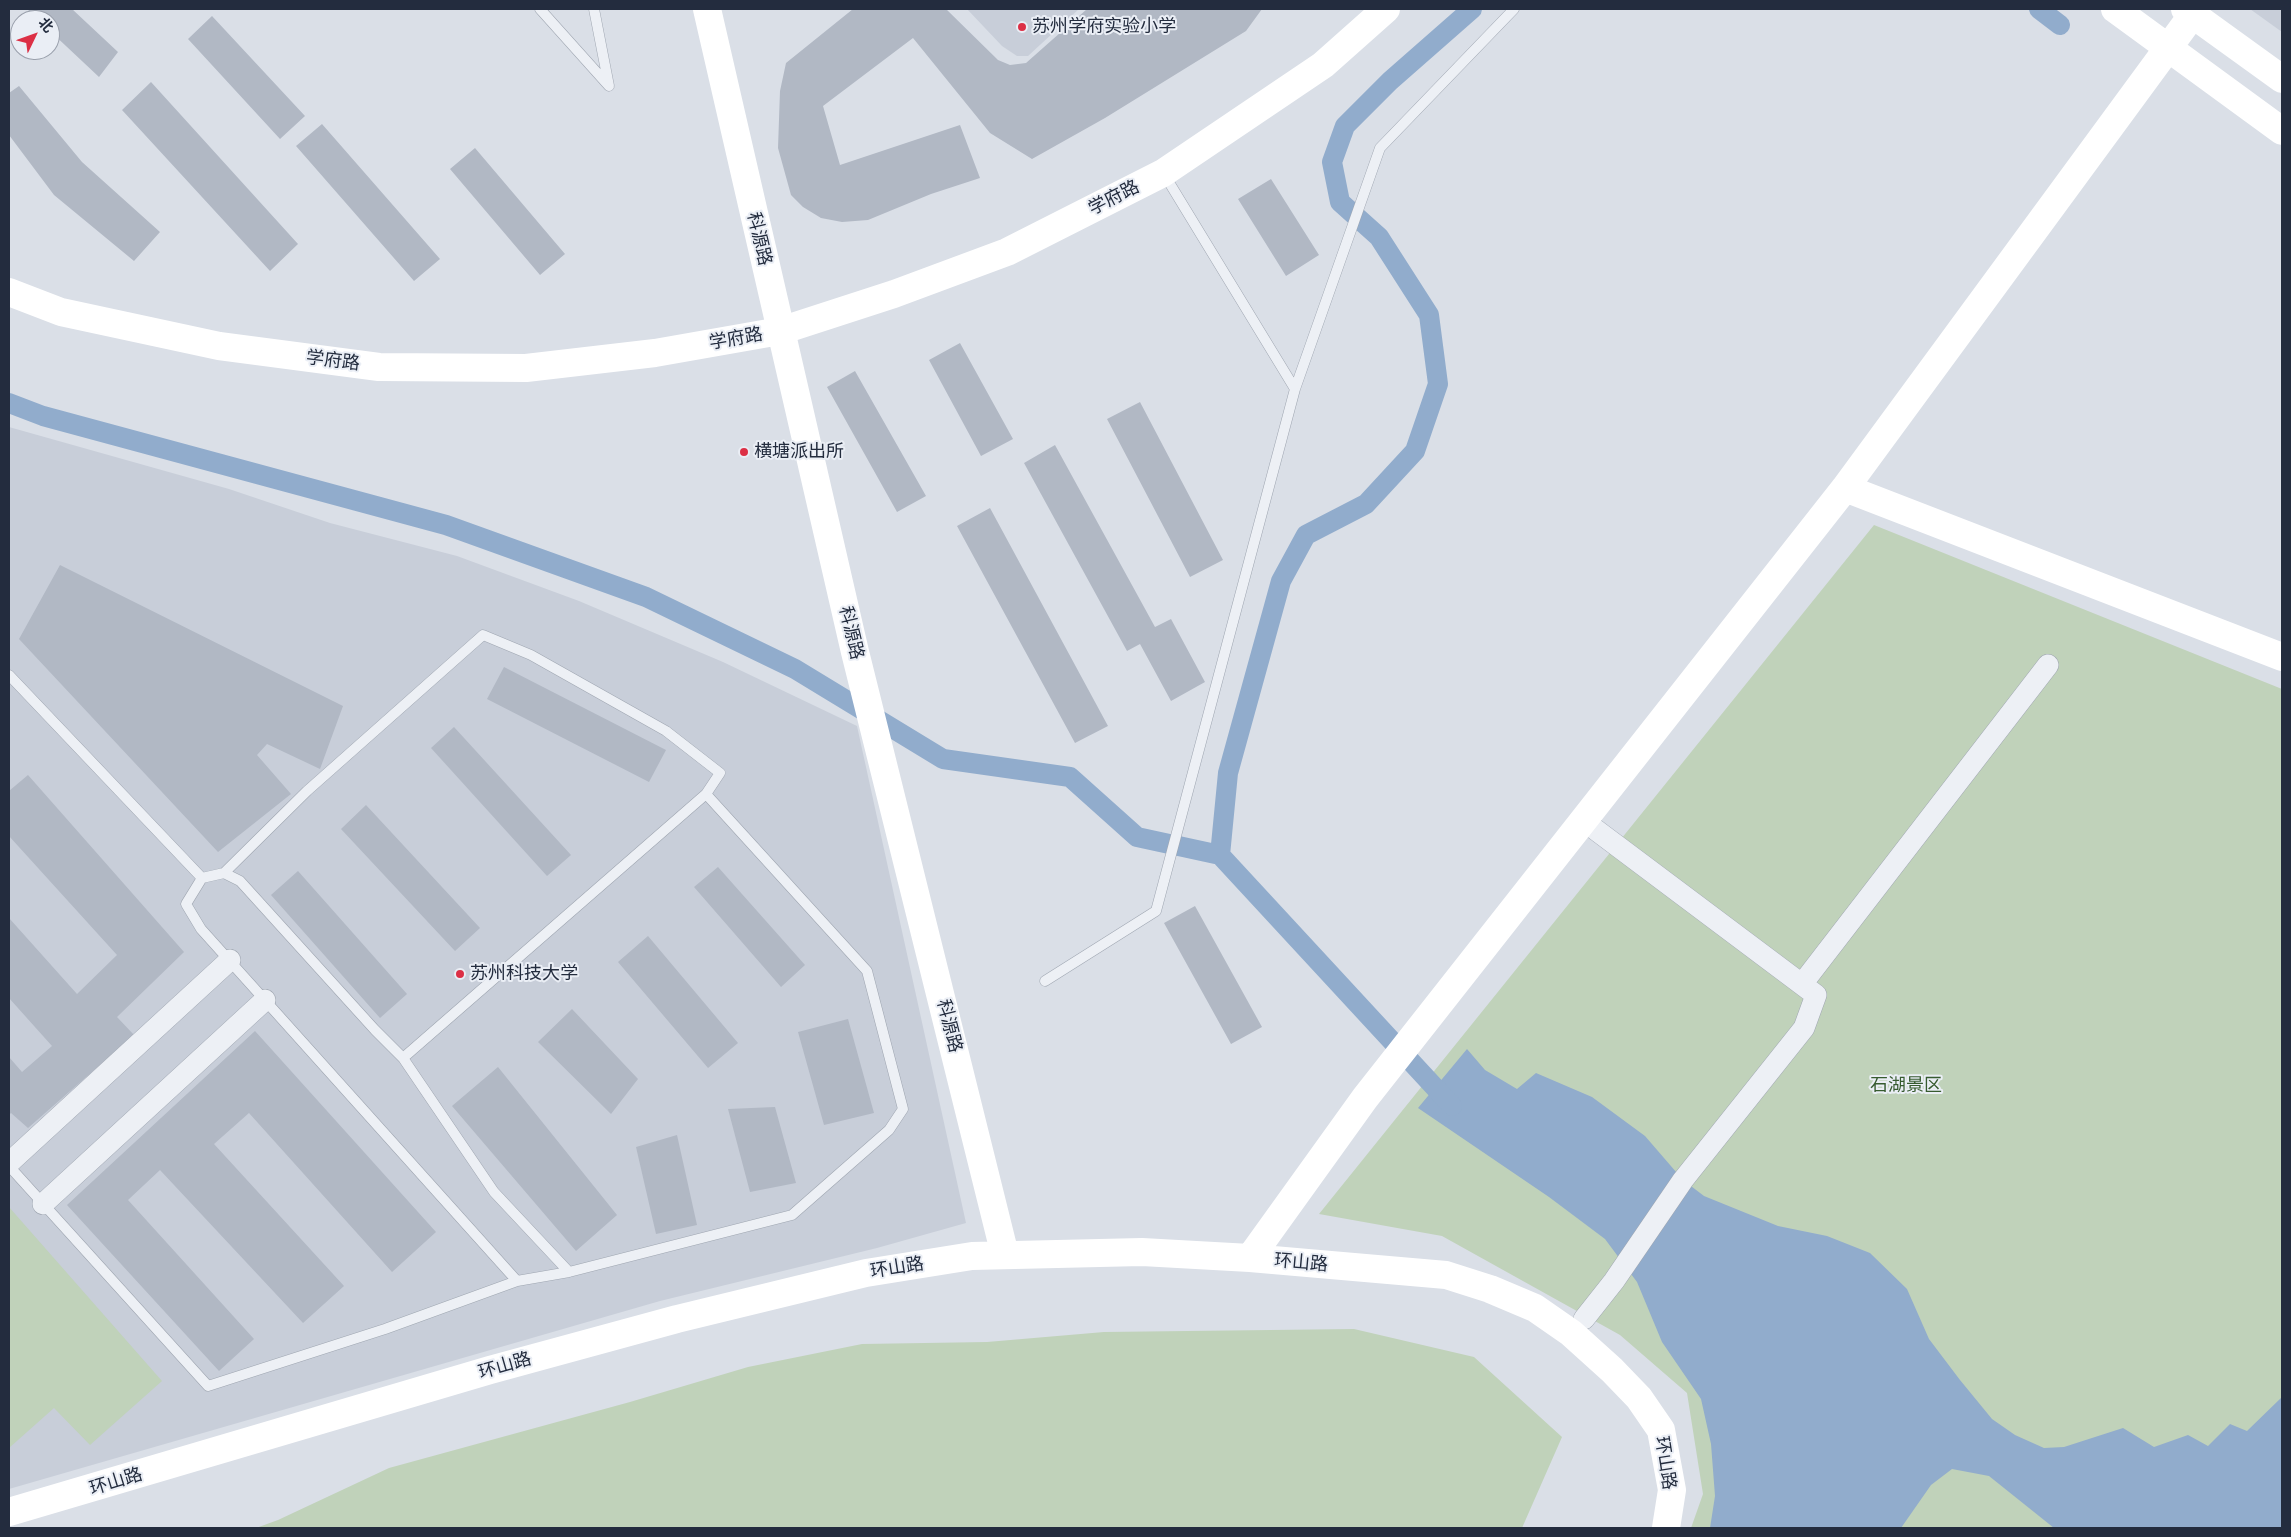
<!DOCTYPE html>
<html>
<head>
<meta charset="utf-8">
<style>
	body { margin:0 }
	#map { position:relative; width:2291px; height:1537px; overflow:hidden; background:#dadfe7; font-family:Rubik,"Noto Sans SC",sans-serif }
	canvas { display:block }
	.frame { position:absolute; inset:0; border:10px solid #232c3e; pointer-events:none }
	.north { position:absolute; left:10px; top:10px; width:50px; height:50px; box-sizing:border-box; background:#eaeef5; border:1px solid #9aa0ac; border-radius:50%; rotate:48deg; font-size:14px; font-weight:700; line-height:20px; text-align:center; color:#232c3e }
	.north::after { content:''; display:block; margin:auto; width:18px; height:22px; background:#dc2f45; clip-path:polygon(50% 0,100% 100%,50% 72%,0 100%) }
</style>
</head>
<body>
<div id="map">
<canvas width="2291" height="1537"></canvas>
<div class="frame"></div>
<div class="north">北</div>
</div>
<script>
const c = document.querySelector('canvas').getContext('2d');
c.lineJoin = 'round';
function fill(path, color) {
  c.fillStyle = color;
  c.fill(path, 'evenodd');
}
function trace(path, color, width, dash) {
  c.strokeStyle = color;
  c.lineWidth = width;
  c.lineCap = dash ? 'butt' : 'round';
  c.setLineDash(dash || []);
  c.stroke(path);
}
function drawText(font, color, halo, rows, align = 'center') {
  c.font = font + ' Rubik,"Noto Sans SC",sans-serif';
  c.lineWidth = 4;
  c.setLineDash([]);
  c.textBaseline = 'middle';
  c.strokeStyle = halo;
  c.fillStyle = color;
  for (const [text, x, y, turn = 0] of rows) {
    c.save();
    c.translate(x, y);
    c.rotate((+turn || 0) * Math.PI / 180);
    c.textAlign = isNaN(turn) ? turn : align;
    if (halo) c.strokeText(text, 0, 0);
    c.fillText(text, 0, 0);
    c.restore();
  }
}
fill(new Path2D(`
	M967,9h112l-51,47h-11l-15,-10z
	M2250,9h32v23z
	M9,427l220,62 101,34 127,33 122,45 144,61 134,64 109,497 -89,25 -217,53 -651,188z`), '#c8ced9');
fill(new Path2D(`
	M1874,525l408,164v839h-591l12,-34 -16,-101 -67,-58 -178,-99 -123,-22z
	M9,1207l153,174 -72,64 -36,-37 -45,40z
	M1354,1329l120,28 88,80 -40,91h-1266l22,-8 111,-52 241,-66 118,-35 114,-23 125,-2 117,-10z`), '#c0d2ba');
fill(new Path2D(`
	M1467,1049l18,21 32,19 19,-16 56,24 53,39 38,44 21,16 74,30 49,10 43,17 37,36 22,50 31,41 32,39 23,16 29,13 20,-1 59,-19 31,19 34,-12 20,11 22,-22 17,7 35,-34v131h-228l-65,-52 -37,-7 -21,16 -30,43h-191l5,-32 -4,-52 -10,-45 -39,-57 -25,-60 -32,-43 -56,-42 -131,-89z`), '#91accc');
trace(new Path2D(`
	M2039,9l21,16
	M9,403l34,13 403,109 200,72 149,72 148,90 127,18 67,60 83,18 232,251
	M1220,855l8,-82 53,-192 25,-46 60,-31 49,-53 23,-67 -9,-69 -50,-78 -39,-35 -8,-40 13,-36 45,-45 82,-72`), '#91accc', 20);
fill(new Path2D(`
	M27,9h45l46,43 -19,25 -49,-46v-11h-11z
	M853,9h93l52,51 12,5 16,-2 61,-54h175l-16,22 -141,87 -73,41 -42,-26 -77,-95 -90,68 17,59 120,-40 20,53 -49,16 -63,26 -26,2 -21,-4 -18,-11 -12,-12 -13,-47 2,-57 6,-28z
	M212,16l93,100 -25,23 -92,-100z
	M151,82l147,162 -28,27 -148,-161z
	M19,86l63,76 78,70 -26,29 -80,-66 -45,-60v-42z
	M322,124l118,135 -26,22 -118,-135z
	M475,148l90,106 -25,21 -90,-106z
	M1271,179l48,76 -33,21 -48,-77z
	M960,343l53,96 -32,17 -52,-96z
	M855,371l71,125 -29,16 -70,-125z
	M1140,402l83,158 -33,17 -83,-158z
	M1055,445l100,182 16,-8 34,63 -34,19 -31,-57 -13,7 -103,-188z
	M990,508l118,218 -33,17 -118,-217z
	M60,565l283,141 -23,63 -53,-25 -10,11 34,39 -73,58 -199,-213z
	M504,667l162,83 -17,32 -162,-83z
	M454,727l117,128 -24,21 -116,-128z
	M28,775l156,177 -67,65 17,18 -106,93 -17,-15 -2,2v-58l13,15 30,-26 -43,-48v-80l68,76 40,-39 -108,-119v-45z
	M366,805l114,123 -25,23 -114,-122z
	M718,867l87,98 -24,22 -87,-100z
	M298,871l109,123 -27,24 -109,-123z
	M1195,906l67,121 -31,17 -67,-121z
	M648,936l90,107 -30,25 -90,-106z
	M572,1009l66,70 -27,35 -73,-72z
	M848,1019l26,94 -50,12 -26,-93z
	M255,1031l181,201 -44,40 -143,-159 -35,31 130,142 -41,37 -143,-153 -32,30 126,139 -35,32 -152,-166z
	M498,1067l119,148 -41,36 -124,-145z
	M775,1107l21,76 -46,9 -22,-83z
	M677,1135l20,90 -41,9 -20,-87z`), '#b1b8c4');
const lane = new Path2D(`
	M540,9l69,77 -15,-77
	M1295,389l85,-241 134,-139
	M9,675l193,203
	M224,873l83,-82 176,-156 48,20 135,76 54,42 -14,21 -303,264
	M1045,981l111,-70 139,-522 -131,-215
	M9,1166l199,220 177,-57 132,-48 52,-9 223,-57 97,-85 14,-21 -36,-138 -161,-177
	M517,1281l-316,-352 -15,-25 16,-26 22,-5 16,8 135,149 28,28 91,134 75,80`);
const street = new Path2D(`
	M1584,821l232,174 -12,33 -121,152 -69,101 -30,38
	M1802,984l246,-319
	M9,1163l221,-203
	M43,1204l222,-204`);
trace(lane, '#9fa6b1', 11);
trace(street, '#9fa6b1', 22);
trace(lane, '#edf0f5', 10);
trace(street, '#edf0f5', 21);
trace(new Path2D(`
	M707,9l148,643 150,603
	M2115,9l167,122
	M2185,9l97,70
	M9,292l52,20 158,34 160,21 147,1 129,-15 125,-22 114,-37 113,-42 156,-79 160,-108 63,-56
	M1845,488l437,169
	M1250,1258l115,-160 480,-610 348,-474
	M9,1512l481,-142 187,-51 189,-46 106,-17 170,-4 108,6 196,17 44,14 45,19 36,25 41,37 27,28 22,32 11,60 -6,38`), '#fff', 28);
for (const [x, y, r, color] of [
	[1022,27,5,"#dc2f45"],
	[744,452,5,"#dc2f45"],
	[460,974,5,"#dc2f45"]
]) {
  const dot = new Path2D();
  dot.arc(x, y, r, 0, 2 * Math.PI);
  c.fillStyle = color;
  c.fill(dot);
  trace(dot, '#eaeef5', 2);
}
drawText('18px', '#232c3e', '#eaeef5', [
	["苏州学府实验小学",1032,27],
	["横塘派出所",754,452],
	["苏州科技大学",470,974]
], 'left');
drawText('18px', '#232c3e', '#eaeef5', [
	["学府路",1114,198,-27],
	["科源路",759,239,77],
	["学府路",736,339,-10],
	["学府路",333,361,7],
	["科源路",851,633,77],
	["科源路",949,1026,76],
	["环山路",1301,1263,5],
	["环山路",897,1268,-9],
	["环山路",505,1366,-16],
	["环山路",1665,1463,81],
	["环山路",116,1482,-17]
]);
drawText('18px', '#365b2f', '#eaeef5', [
	["石湖景区",1906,1086]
]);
</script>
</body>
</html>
